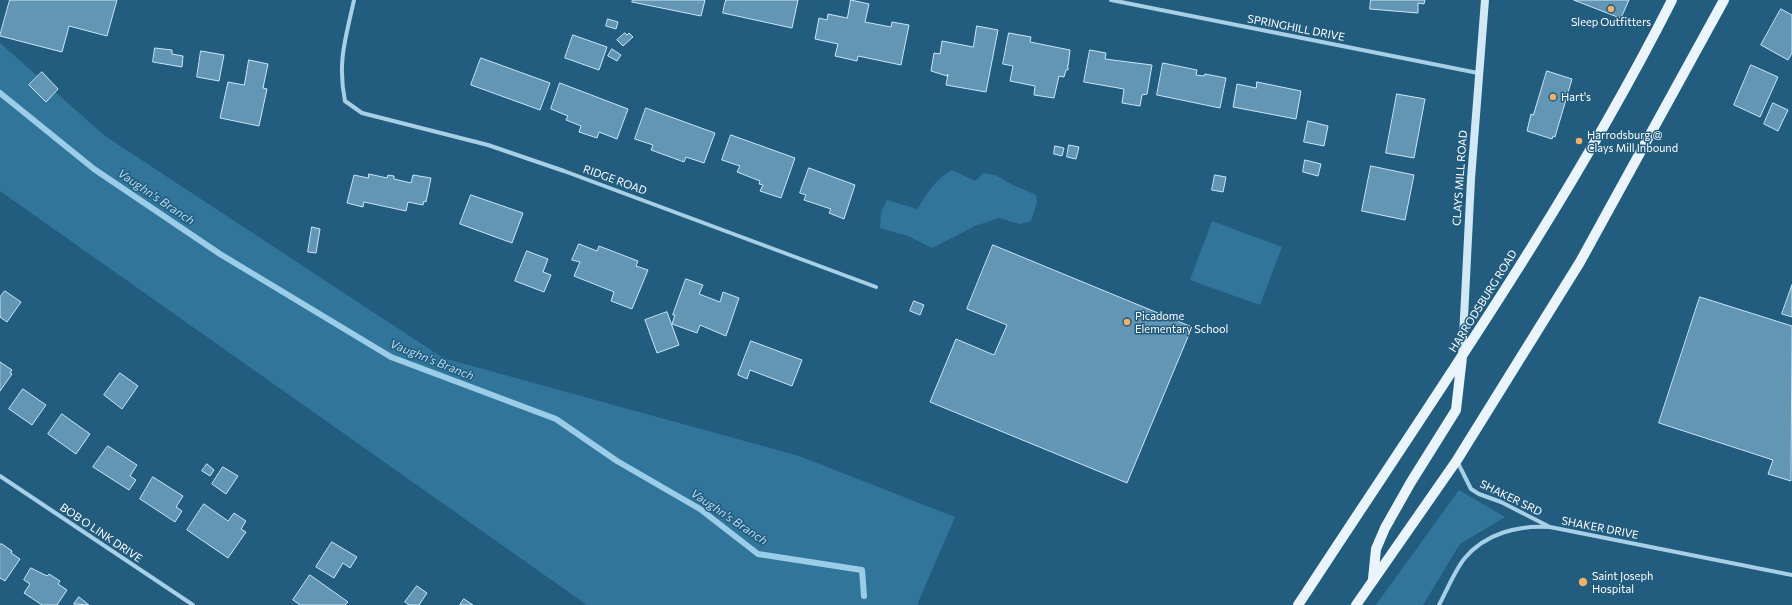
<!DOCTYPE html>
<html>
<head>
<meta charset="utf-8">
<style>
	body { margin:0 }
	canvas { display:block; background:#225c7f }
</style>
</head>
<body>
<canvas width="1792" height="605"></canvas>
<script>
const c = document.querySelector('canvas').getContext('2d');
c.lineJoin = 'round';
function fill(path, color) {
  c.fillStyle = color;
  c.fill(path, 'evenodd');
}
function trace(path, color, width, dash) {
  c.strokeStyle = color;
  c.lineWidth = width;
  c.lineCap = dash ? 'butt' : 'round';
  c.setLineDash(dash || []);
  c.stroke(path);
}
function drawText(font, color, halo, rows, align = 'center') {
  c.font = font + ' Commissioner,sans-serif';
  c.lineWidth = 3;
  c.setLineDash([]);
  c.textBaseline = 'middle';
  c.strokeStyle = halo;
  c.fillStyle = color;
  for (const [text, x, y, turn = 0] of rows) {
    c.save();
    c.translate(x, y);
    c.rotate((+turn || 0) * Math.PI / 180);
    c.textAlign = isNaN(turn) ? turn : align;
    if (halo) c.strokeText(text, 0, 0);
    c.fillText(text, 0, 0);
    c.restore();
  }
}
fill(new Path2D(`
	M0,43l105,93 338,222 356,98 156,61 -38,88h-330l-587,-414z
	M952,170l23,11 9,-8 11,2 18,10 23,10 1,7 -6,19 -11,3 -21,-6 -24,8 -43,22 -24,-12 -28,-8 1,-16 6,-12 30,9c10,-15 18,-30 35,-39z
	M1212,221l70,26 -22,58 -70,-25z
	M1459,490l46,27 -45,27 -37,61h-47z`), '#32759b');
trace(new Path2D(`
	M0,93l94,76 126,85 171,103 165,62 61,42 83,48 58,45 104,16 2,26`), '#9bcde8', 6);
const building = new Path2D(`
	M10,0h107l-10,36 -38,-10 -7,26 -62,-16z
	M633,0h72l-4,16 -69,-14z
	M726,0h72l-6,28 -69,-15z
	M851,0l18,4 -4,18 26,5 1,-5 17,3 -8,40 -43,-9 -1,5 -22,-5 3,-12 -23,-5 4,-21 8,2 1,-6 19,4z
	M1371,0h54l-1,4 -6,-1v10l-48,-4z
	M1574,0h55l-8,18z
	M1781,9l11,6v38l-4,7 -27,-15z
	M608,19l10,3 -2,7 -10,-3z
	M977,26l21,4 -12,62 -40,-7 2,-11 -1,2 -16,-5 3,-18 6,1 2,-13 31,6z
	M625,33l2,2 2,-2 4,4 -10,9 -6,-6z
	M1009,33l22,4 -1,5 40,8 -2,16h-1l1,1v3h-2l-2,7 -5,-1 -5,22 -20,-3 1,-9 -25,-5 3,-15 -10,-2z
	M573,35l34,12 -8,23 -34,-12z
	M155,48l17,2v4l11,2 -1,11 -29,-5z
	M612,49l9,6 -4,6 -9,-5z
	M1090,50l16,3 -1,6 47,6 -5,29 -5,1 -2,11 -18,-3 2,-14 -40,-7z
	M201,51l23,4 -5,26 -22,-4z
	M481,58l69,25 -10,27 -69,-25z
	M249,60l19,4 -5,24 4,1 -8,37 -39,-8 8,-36 16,3z
	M1163,63l34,7 -1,5 8,1 1,-2 21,4 -6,30 -63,-13z
	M1751,65l27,12 -18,40 -26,-12z
	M1547,71l25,8 -17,58 -2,-1 -1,3 -25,-8 4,-17 2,1z
	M42,72l16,17 -12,13 -17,-17z
	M1257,82l44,9 -5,28 -63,-12 4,-23 19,4z
	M560,83l68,26 -11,30 -18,-7 -2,6 -18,-6 2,-6 -15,-6 2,-4 -17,-7z
	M1397,94l28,5 -11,59 -28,-5z
	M1773,103l15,7 -10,21 -14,-7z
	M646,108l69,25 -11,30 -18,-6 -2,5 -33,-12 2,-5 -18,-6z
	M1308,121l20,5 -4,20 -20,-4z
	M731,135l64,23 -14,40 -21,-7 3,-6 -4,-1 1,-3 -23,-9 3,-6 -18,-6z
	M1069,145l10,2 -3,12 -9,-2z
	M1055,146l9,2 -2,8 -8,-2z
	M1305,160l16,4 -3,12 -15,-4z
	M1371,166l43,9 -9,45 -43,-9z
	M809,168l46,17 -11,34 -15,-6 2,-4 -27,-9 2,-5 -6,-2z
	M369,174l18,4 1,-3 6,1v3l17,4 2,-8 18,3 -5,24 -2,-1 -1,4 -15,-3 -2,9 -42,-9 -1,5 -16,-4 7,-28 14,3z
	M1215,175l11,2 -3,15 -11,-2z
	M471,195l52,18 -11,30 -52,-19z
	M312,227l8,2 -4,24 -8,-1z
	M579,244l18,7 2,-5 39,15 -2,5 12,4 -16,39 -21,-8 3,-9 -40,-16 6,-14 -8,-2z
	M993,245l199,82 -65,156 -197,-81 26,-63 38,16 13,-30 -40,-16z
	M527,251l21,8 -5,13 8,3 -7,17 -29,-11z
	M686,279l17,6 -4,9 21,8 3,-10 16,6 -13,38 -26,-11 -3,8 -25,-9 3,-9h-2z
	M1792,285v32l-10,-3z
	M5,291l16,11 -14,20 -7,-5v-20z
	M1700,297l92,29 -1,155 -23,-7 5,-14 -114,-37z
	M914,301l10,4 -4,10 -10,-4z
	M667,312l12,33 -22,8 -12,-33z
	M751,341l51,19 -10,26 -42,-16 -3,9 -9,-4z
	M0,362l12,8 -2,3 2,1 -12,17z
	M120,373l18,13 -16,23 -18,-14z
	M23,389l23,16 -14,20 -23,-16z
	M62,414l28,20 -14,20 -28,-20z
	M108,446l29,19 -7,11 6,4 -7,10 -36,-23z
	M207,464l7,6 -4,6 -8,-5z
	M223,467l15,9 -12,18 -14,-10z
	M153,477l30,19 -7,11 6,4 -7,11 -35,-23z
	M204,504l24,17 6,-8 12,8 -5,8 5,3 -18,26 -41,-28z
	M332,542l25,15 -7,11 -7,-5 -9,15 -18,-11z
	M0,544h2l10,7 -1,2 9,6 -15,22 -5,-3z
	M31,568l16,8 2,-2 11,7 -2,3 9,6 -10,15h-15l-18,-12 6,-9 -6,-4z
	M310,575l38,27 -3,3h-45l-7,-5z
	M417,586l10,7 -8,12h-10l-4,-3z
	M79,597l10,8 -15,-1z
	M464,599l9,6h-13z`);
fill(building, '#6396b4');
trace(building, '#cae6f5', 1);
trace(new Path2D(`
	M354,0c-8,37 -17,62 -9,101l17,12 126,32 76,26 312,116
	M1111,0l367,73
	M1457,461l14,28 8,5 22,8 47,24
	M0,476l193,129
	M1439,605c8,-15 15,-33 25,-46 21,-26 55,-34 86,-32l242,48`), '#a7d0e7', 4);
trace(new Path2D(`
	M1462,357l9,-178 14,-179`), '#d1e8f6', 8);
trace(new Path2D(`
	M1373,579l3,-30 9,-21 26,-46 45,-72 6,-53
	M1298,605c129,-198 267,-393 374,-605
	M1356,605l101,-145 123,-198 144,-262`), '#e9f4fd', 10);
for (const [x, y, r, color] of [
	[1611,9,4,"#f2b169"],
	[1553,97,4,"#f2b169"],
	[1579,141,4,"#f2b169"],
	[1127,322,4,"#f2b169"],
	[1583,582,5,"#f2b169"]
]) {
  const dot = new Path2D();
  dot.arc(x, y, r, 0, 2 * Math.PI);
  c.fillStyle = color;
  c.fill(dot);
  trace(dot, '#225c7f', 1.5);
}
drawText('11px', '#fff', '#225c7f', [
	["Sleep Outfitters",1611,22,"center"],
	["Hart's",1561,97],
	["Harrodsburg @",1587,135],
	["Clays Mill Inbound",1587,148],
	["Picadome",1135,316],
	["Elementary School",1135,329],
	["Saint Joseph",1592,576],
	["Hospital",1592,589]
], 'left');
drawText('11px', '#fff', '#225c7f', [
	["SPRINGHILL DRIVE",1296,28,11],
	["CLAYS MILL ROAD",1460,178,-86],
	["RIDGE ROAD",615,180,20],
	["HARRODSBURG ROAD",1483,301,-58],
	["SHAKER SRD",1511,498,26],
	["SHAKER DRIVE",1600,528,11],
	["BOB O LINK DRIVE",101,533,34]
]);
drawText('italic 12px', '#b2d9ee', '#225c7f', [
	["Vaughn's Branch",156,197,34],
	["Vaughn's Branch",432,360,22],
	["Vaughn's Branch",729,517,34]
]);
</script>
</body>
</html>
